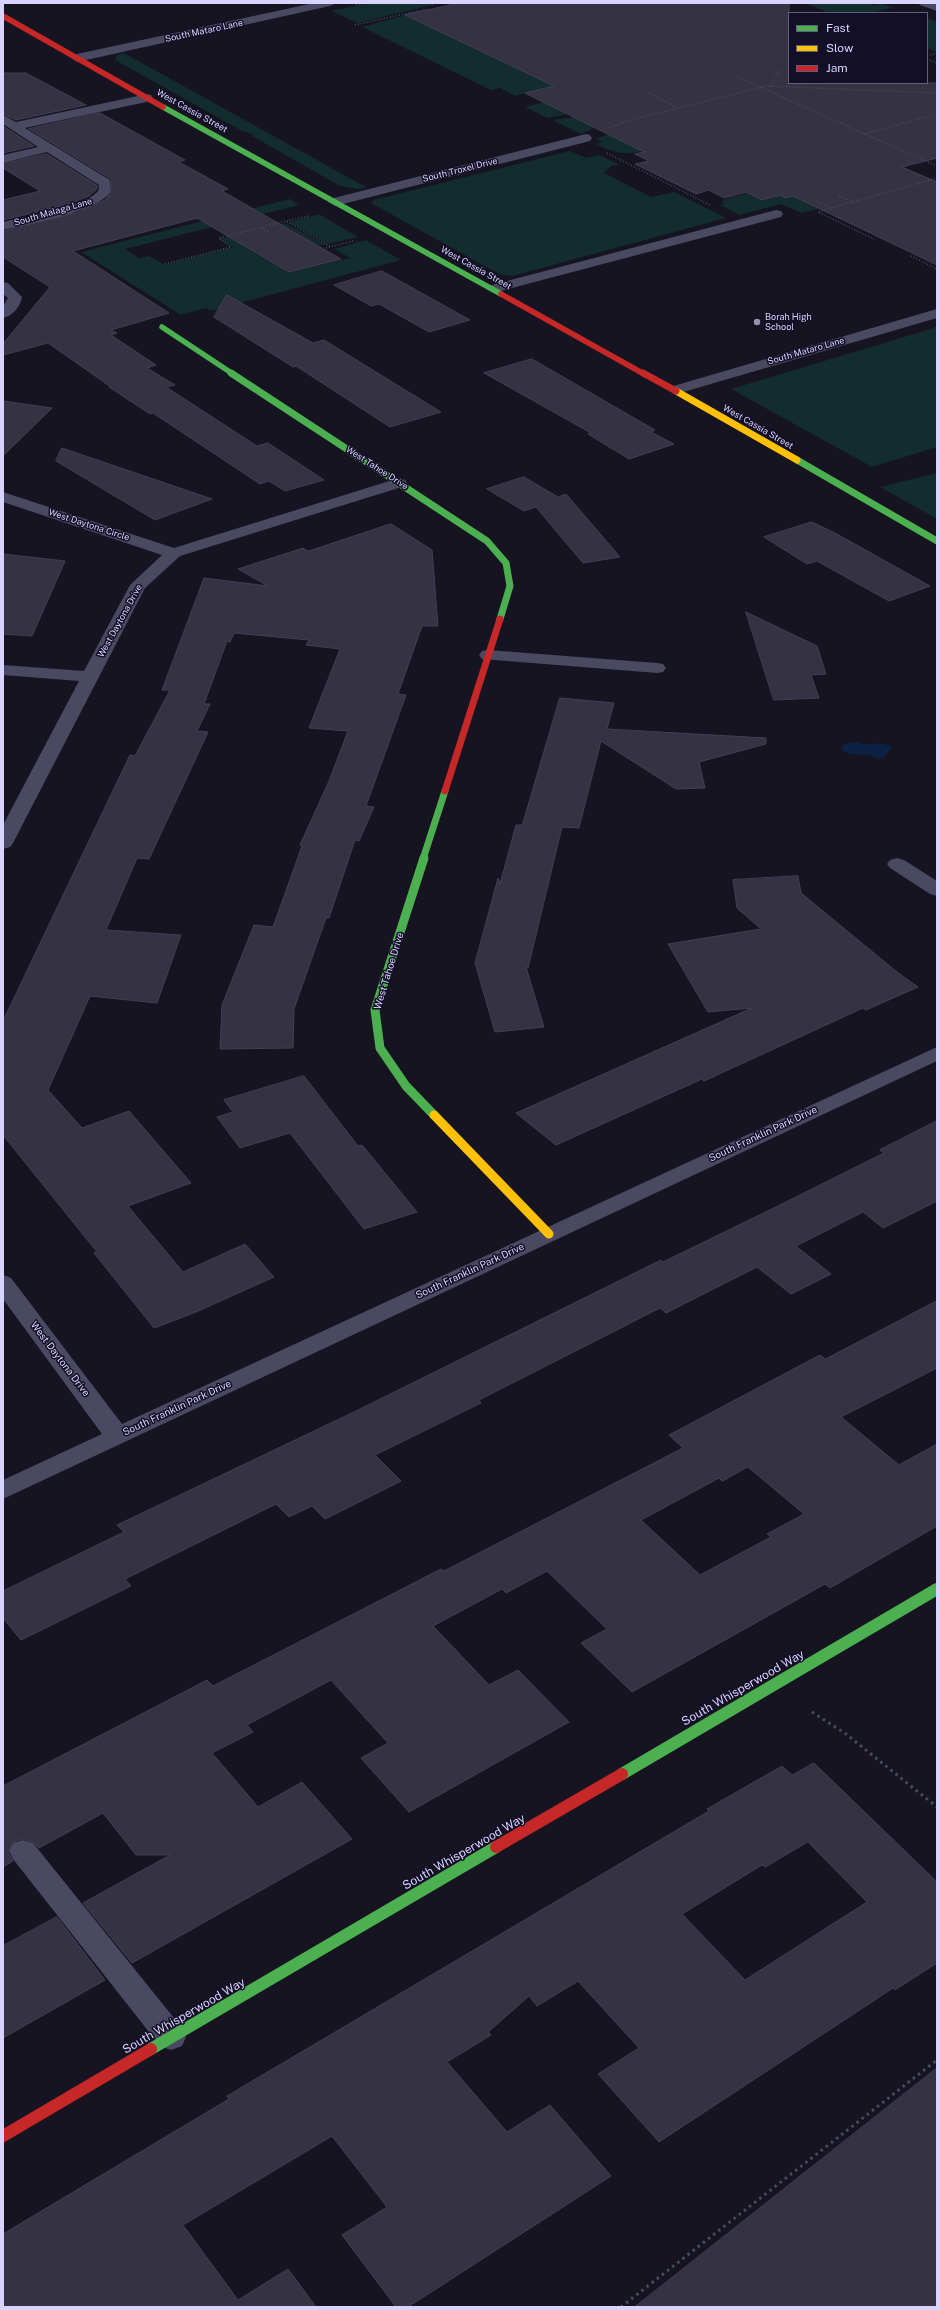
<!DOCTYPE html>
<html>
<head>
<meta charset="utf-8">
<style>
	body { margin:0 }
	#map { position:relative; width:940px; height:2310px; overflow:hidden; background:#161421; font-family:"Public Sans",sans-serif }
	canvas { display:block }
	.frame { position:absolute; inset:0; border:4px solid #d9d4ff; pointer-events:none }
	.legend { position:absolute; left:788px; top:12px; width:140px; height:72px; box-sizing:border-box; background:#130f26; border:1px solid #625e7d; margin:0; padding:5px 7px; list-style:none; font-size:12px; color:#d9d4ff }
	.legend li { display:flex; align-items:center; gap:8px; height:20px }
	.legend b { width:20px; border:1px solid #625e7d }
</style>
</head>
<body>
<div id="map">
<canvas width="940" height="2310"></canvas>
<div class="frame"></div>
<ul class="legend">
<li><b style="height:5px;background:#4caf50"></b>Fast</li>
<li><b style="height:5px;background:#ffc107"></b>Slow</li>
<li><b style="height:5px;background:#c62828"></b>Jam</li>
</ul>
</div>
<script>
const c = document.querySelector('canvas').getContext('2d');
c.lineJoin = 'round';
function fill(path, color) {
  c.fillStyle = color;
  c.fill(path, 'evenodd');
}
function trace(path, color, width, dash) {
  c.strokeStyle = color;
  c.lineWidth = width;
  c.lineCap = dash ? 'butt' : 'round';
  c.setLineDash(dash || []);
  c.stroke(path);
}
function drawText(font, color, halo, rows, align = 'center') {
  c.font = font + ' "Public Sans",sans-serif';
  c.lineWidth = 3;
  c.setLineDash([]);
  c.textBaseline = 'middle';
  c.strokeStyle = halo;
  c.fillStyle = color;
  for (const [text, x, y, turn = 0] of rows) {
    c.save();
    c.translate(x, y);
    c.rotate((+turn || 0) * Math.PI / 180);
    c.textAlign = isNaN(turn) ? turn : align;
    if (halo) c.strokeText(text, 0, 0);
    c.fillText(text, 0, 0);
    c.restore();
  }
}
fill(new Path2D(`
	M370,3h57l5,2 -74,18 -27,-12z
	M805,3h62l5,2 10,-2 10,5 -22,5h-41z
	M405,15l149,71 -39,10 -15,-8 -9,2 -129,-63z
	M927,18l10,4v30l-10,-4z
	M124,53l238,132 5,2 -9,2 -18,-3 -88,-50 1,-2 -11,-3 -127,-71 2,-5z
	M544,102l23,12 -19,4 -23,-11z
	M574,117l26,8 -19,9 -29,-14z
	M613,132l41,16c-25,7 -34,8 -58,-4l6,-2 -6,-3z
	M570,151l16,7 13,-3 21,10 -9,1 -7,7 47,24 23,-5 52,26 -214,58 -13,-2 -128,-71 2,-3z
	M747,193l15,7 18,-5 6,3 12,-3 22,9 -1,5 -17,4 -21,-9 -41,11 -20,-10 4,-1 -3,-2 3,-1 -2,-1z
	M290,199l9,6 -174,44 14,9 10,-2 16,9 68,-18 -13,-8 32,-8 3,22 34,19 61,-14 -16,-9 32,-9 35,20 -191,51 -4,-3 -25,7 -100,-63z
	M319,214l39,23 -30,7 -39,-22z
	M285,223l40,22c-10,3 -30,-16 -40,-18 -6,-1 -14,1 -20,1z
	M937,327v120l-65,20 -141,-78z
	M937,473v46l-57,-32z`), '#132c2d');
fill(new Path2D(`
	M856,742c15,6 19,-3 36,5l-8,11 -6,1 -8,-4 -21,-1 -8,-5 2,-5z`), '#0d2144');
const building = new Path2D(`
	M460,3h329v80h148v75l-35,9 35,15v83l-144,-69 -7,2 -6,-3 -18,5 -16,-8 -22,6 -15,-8 -13,4 -61,-30 14,-3 -14,-7 9,-2 -119,-59 29,-7 -149,-71z
	M3,73h23l60,32 -70,15 -13,-6z
	M100,113l85,47 -6,2 49,27 -6,2 119,68 -52,13 -92,-54 -124,33 96,62 -58,17 6,3 -6,2 45,30 -9,3 28,17 -9,2 91,59 11,-3 56,37 -39,11 -16,-10 -9,3 -107,-71 -3,1 -41,-27h2l-63,-44 -45,12v-11l47,-57 -47,-30v-26l76,-19 26,-12 7,-9 -1,-12 -82,-50z
	M3,126l31,20 -31,7z
	M47,154l51,32 -2,4 -7,6 -23,9 -63,15v-20l37,-9 -37,-23v-4z
	M382,271l88,49 -41,12 -50,-28 -8,2 -37,-21z
	M227,295l86,48 11,-3 117,72 -51,15 -94,-61 -3,1 -79,-50z
	M532,359l123,71 -4,2 23,12 -45,15 -41,-25 3,-1 -107,-60z
	M3,401l49,7 -49,48z
	M62,448l150,51 -57,21 -99,-59z
	M524,477l34,20 8,-3 54,63 -37,6 -47,-56 -12,4 -37,-22z
	M812,522l23,11 95,53 -41,15 -72,-40 -10,3 -43,-27z
	M391,524l41,26 6,76h-16l-24,68 8,1 -40,111 8,1 -15,34 -4,-1 -26,78h-3l-32,91 -1,39 -73,1 2,-44 32,-80 19,2 29,-81 -2,-1 29,-64 19,-50 -39,-3 31,-79 -34,-4 3,-5 -75,-7 -4,9 -3,-1 -23,63h6l-13,27 11,1 -59,127 -12,-1 -31,72 75,5 -24,68 -67,-7 -42,94 34,38 47,-17 62,72 -63,23 55,66 62,-28 29,33 -78,35 -42,16 -60,-75 3,-1 -94,-117v-114l127,-266 5,1 35,-66h-8l42,-112 64,8 -30,-17 65,-21 5,3z
	M3,554l62,7 -33,75 -29,-2z
	M746,612l71,34 9,28 -15,1 8,23 -45,2z
	M560,698l54,5 -7,26 159,9v6l-67,18 6,26 -29,1 -75,-48 -22,87 -17,-1 -34,141 -2,-1 18,60 -49,5 -20,-69 23,-85 2,6 16,-59h6z
	M798,876l3,17 96,79 21,15 -52,23 -3,-2 -159,73 -2,-2 -146,66 -40,-32 236,-105 -44,4 -40,-68 93,-15 -24,-21 -4,-28z
	M304,1076l54,70 4,-1 55,67 -53,17 -74,-96 -50,15 -23,-31 16,-5 -9,-12z
	M937,1121v80l-54,27 -20,-16 -67,34 35,28 -40,20 -34,-27 -91,46 -6,-5 -181,92 2,3 -106,52 26,26 -76,38 -13,-13 -23,11 -13,-13 -151,75 6,7 -110,54 -18,-22v-27l121,-59 -7,-7 239,-114 305,-151 2,2 119,-58 102,-51 -4,-3z
	M937,1301v67l-96,49 58,48 38,-21v82l-107,62 -5,-4 -193,108 -51,-49 26,-14 -60,-58 -41,22 -4,-4 -69,37 56,59 29,-15 51,52 -160,90 -48,-54 27,-15 -57,-63 -84,45 6,7 -41,21 46,54 44,-25 50,57 -220,124 -49,-60 87,-48h-34l-33,-42 -64,35 -6,-6 -10,-3 -10,3 -5,10 5,9 -10,6v-81l204,-106 6,6 228,-117 3,2 239,-123 -14,-13 151,-80 5,4zM748,1467l56,47 -37,20 4,3 -71,38 -59,-55 78,-42 3,3z
	M814,1763l123,119v81l-42,27 -2,-2 -234,154 -61,-68 41,-26 -61,-67 -41,25 -8,-10 -41,36 3,3 -44,27 60,70 43,-27 61,71 -203,131h-12l-54,-72 45,-28 -55,-71 -149,89 55,75 50,-31 28,38h-313v-73l226,-135 -2,-3 482,-285 -2,-2 75,-43 10,9zM808,1842l59,60 -122,78 -63,-66 80,-49 3,2z
	M57,1917l48,63 -102,58v-92z
	M937,2068v239h-302z`);
fill(building, '#343243');
trace(building, '#433f54', 1);
trace(new Path2D(`
	M429,3l4,2
	M449,4l6,-1
	M356,5l9,-2
	M355,25l72,-16
	M927,56l10,-3
	M927,59l10,4
	M736,76l128,58 73,-20
	M771,86l9,-18
	M649,93l29,15
	M609,128l17,-7 140,-35 171,7
	M865,134l72,32
	M607,153l103,52
	M816,201l15,7 22,-6 -15,-7
	M853,202l84,-24
	M831,208l-13,4 56,27
	M308,216l-22,5 45,26
	M262,228l6,4
	M326,248l27,-7
	M911,256l26,13
	M165,264l66,-17 -12,-9 67,-17`), '#44505f', 1.5, [1, 2]);
trace(new Path2D(`
	M812,1712l34,22 91,73
	M621,2307l316,-247`), '#44505f', 3, [2.5, 4]);
fill(new Path2D(`
	M776,210l5,1 2,3 -2,3 -288,76 -7,-4 2,-3z
	M23,1840l10,3 149,185 4,9 -4,9 -11,4 -11,-4 -147,-187 -4,-8 4,-8z`), '#4a4962');
fill(new Path2D(`
	M314,3h22l-6,3 -253,56 -6,-4 6,-4z
	M918,3l19,1v7l-17,-6z
	M147,94l4,1 2,3 -2,3 -126,27 85,52 1,11c-12,21 -83,33 -108,39v-8c20,-5 81,-16 93,-29 3,-2 3,-5 3,-8l-52,-33 -44,11v-8l35,-8 -35,-23v-9l13,7z
	M586,134l4,1 2,3 -2,3 -255,65 -7,-4 2,-3z
	M3,282l5,1 14,14c-2,10 -9,19 -19,21v-12l5,-8 -5,-4z
	M937,309v9l-257,75 -5,1 -7,-4 2,-3z
	M399,478l6,2 2,3 -2,3 -225,70 -35,32 -132,255 -3,4 -7,2v-24l76,-144 -76,-6v-10l81,6 46,-86 32,-30 -159,-53v-10l171,56z
	M488,650l169,13 6,1 3,4 -3,4 -6,1 -175,-14 -3,-4 3,-4z
	M897,858l7,2 33,21v15l-7,-2 -40,-26 -3,-4 3,-4z
	M937,1047v14l-934,438v-19l99,-46 -99,-135v-24l8,3 111,146z`), '#4a4962');
trace(new Path2D(`
	M163,107l338,187
	M162,327l71,47`), '#4caf50', 5.5);
trace(new Path2D(`
	M231,373l256,168 19,22 4,23 -10,33
	M797,460l140,81
	M423,859l22,-68`), '#4caf50', 7);
trace(new Path2D(`
	M424,858l-49,152 5,38 26,38 28,29`), '#4caf50', 9);
trace(new Path2D(`
	M622,1774l315,-185
	M151,2049l345,-202`), '#4caf50', 12);
trace(new Path2D(`
	M676,391l121,69`), '#ffc107', 7);
trace(new Path2D(`
	M434,1115l115,119`), '#ffc107', 9);
trace(new Path2D(`
	M3,16l160,91
	M501,294l143,80`), '#c62828', 5.5);
trace(new Path2D(`
	M643,373l33,18
	M445,791l55,-172`), '#c62828', 7);
trace(new Path2D(`
	M496,1847l126,-73
	M3,2136l148,-87`), '#c62828', 12);
for (const [x, y, r, color] of [
	[757,322,4,"#9591b1"]
]) {
  const dot = new Path2D();
  dot.arc(x, y, r, 0, 2 * Math.PI);
  c.fillStyle = color;
  c.fill(dot);
  trace(dot, '#130f26', 1.5);
}
drawText('9px', '#d9d4ff', '#130f26', [
	["South Mataro Lane",204,31,-12],
	["West Cassia Street",192,111,29],
	["South Troxel Drive",460,170,-14],
	["South Malaga Lane",53,212,-16],
	["West Cassia Street",476,268,29],
	["South Mataro Lane",806,351,-16],
	["West Cassia Street",758,427,30],
	["West Tahoe Drive",377,468,33],
	["West Daytona Circle",89,525,18],
	["West Daytona Drive",120,621,-61]
]);
drawText('9px', '#d9d4ff', '#130f26', [
	["Borah High",765,317],
	["School",765,327]
], 'left');
drawText('10px', '#d9d4ff', '#130f26', [
	["West Tahoe Drive",389,971,-73],
	["South Franklin Park Drive",763,1134,-25],
	["South Franklin Park Drive",470,1271,-25],
	["West Daytona Drive",60,1359,53],
	["South Franklin Park Drive",177,1408,-25]
]);
drawText('12px', '#d9d4ff', '#130f26', [
	["South Whisperwood Way",743,1688,-30],
	["South Whisperwood Way",464,1852,-30],
	["South Whisperwood Way",184,2016,-30]
]);
</script>
</body>
</html>
